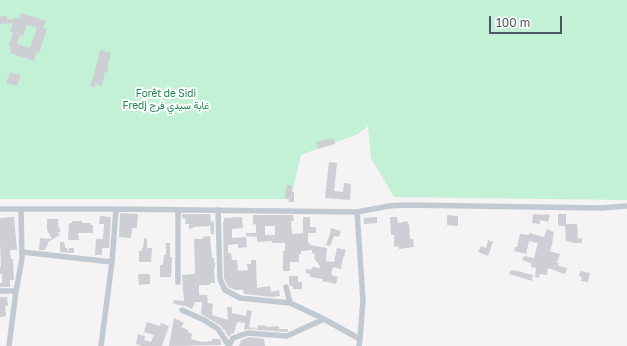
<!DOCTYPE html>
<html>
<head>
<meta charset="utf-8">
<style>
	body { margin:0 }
	#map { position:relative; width:627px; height:346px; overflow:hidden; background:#f5f3f3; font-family:"Golos Text",sans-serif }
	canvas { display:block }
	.scale { position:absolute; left:489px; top:16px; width:73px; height:18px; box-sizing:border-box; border:2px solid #4a5661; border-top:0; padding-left:5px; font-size:12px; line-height:14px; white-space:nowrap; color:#4a5661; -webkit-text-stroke:3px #fff; paint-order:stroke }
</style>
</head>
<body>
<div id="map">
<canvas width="627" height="346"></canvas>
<div class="scale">100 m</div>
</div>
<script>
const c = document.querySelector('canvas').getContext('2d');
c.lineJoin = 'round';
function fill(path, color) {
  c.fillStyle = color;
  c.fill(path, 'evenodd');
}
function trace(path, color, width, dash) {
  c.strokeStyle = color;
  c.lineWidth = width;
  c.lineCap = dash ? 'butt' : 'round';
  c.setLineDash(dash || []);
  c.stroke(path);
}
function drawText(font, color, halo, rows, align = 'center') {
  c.font = font + ' "Golos Text",Vazirmatn,sans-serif';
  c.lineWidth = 4;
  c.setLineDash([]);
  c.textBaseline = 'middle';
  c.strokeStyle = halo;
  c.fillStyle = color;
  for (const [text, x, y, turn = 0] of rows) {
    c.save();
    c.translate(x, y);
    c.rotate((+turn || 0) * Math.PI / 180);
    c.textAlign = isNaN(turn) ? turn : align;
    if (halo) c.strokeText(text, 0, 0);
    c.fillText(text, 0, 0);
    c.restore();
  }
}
fill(new Path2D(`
	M0,0h627v200l-233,-3 -23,-39 -3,-32 -10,8 -57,21 -10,44h-291z`), '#c3f1d5');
fill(new Path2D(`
	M21,13l25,8 -3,7 4,1 -8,24 -3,-1 -2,9 -24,-8 1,-6 -2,-1 4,-13 -3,-1 3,-9 -13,1v-8h7v3h7v-2l5,2zM27,25l10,3 -7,20 -13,-4 3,-9 3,1z
	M100,50l11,3 -4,15h2l-1,4h-3l-3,14 -7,-2v3l-5,-1 2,-7h1z
	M10,72l11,3 -4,11 -11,-3z
	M334,138l1,6 -17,5 -2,-7z
	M329,162l8,1 -3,28 9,1 1,-9 7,1 -1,16 -25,-2z
	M286,185h6v7h2v10h-5v-3h-4z
	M120,213l18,1 -1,14h-5l-1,10 -12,-1z
	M182,214h28l1,8 3,-1v13h-3l-1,-8 -17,1v1l-4,1v-5h-4l1,-5 -4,-1z
	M533,214l12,1v-1l5,1 -2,7 -8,-2v4l-8,-1z
	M558,214h8v10h11l1,15 4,-1v5h-10v-1l-6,-1 -1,-15h-6v-2h-1z
	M253,215h40l1,6h-3l1,13 11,-1v-16h7v10h6v6h-8v10h2v2l17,3 -1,13 8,1 3,-14 9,2 -2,7h-1l-2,12 -8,-2 -2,8 7,2 -2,7 -14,-3 1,-2 -13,-2v-3l-4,-1v-4l5,1 1,-3 9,1 -6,-9h-1l1,-5 -3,-1v-3l-11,1v3h-2v8h-9v9h-7v-20h2v-8h-13v-2l-15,1v-5l-11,-1v-3h10v-9l-3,1zM265,226h10v9h-10z
	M447,215l11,1v10l-11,-1z
	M100,216l11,1 -2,31h-7v7h-7l1,-16h7l1,-15h-5z
	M14,217l3,33h-7l1,9h2l1,21h-4v7h-10v-4h2v-9h-2v-7h1l-1,-24v-25z
	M242,217l1,11 -11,1v9l14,-1 1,10 -9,1v-4l-10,1v8h3l1,7h5l1,11 10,-1 -1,-6h4v-4h5l1,28 13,-2 1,6 8,-2 1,6 -8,1 -28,-3 -1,-4h-8l-7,-3 -4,-9 -1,-56h1v-4z
	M377,217v6l-13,1v-6z
	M390,217h7l1,6 9,-2 1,3h1l1,15h3l1,8 -15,2 -1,-3 -4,1v-12h-3z
	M47,219h11v7l3,5 -3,2 2,2 -12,7 -1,5h-1l-1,3h-6l1,-12 12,1 -5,-9z
	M72,221h10v2h9v2h2v8h-15l1,7h-11l1,-17h3z
	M331,228l10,3 -2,6 -5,-1 -4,10 -4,-1 4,-11z
	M547,229l7,3 -2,10h1l-3,9 10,3 -3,9h2l-1,3 9,2 -2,6 -17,-6 -1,7 -7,-1 -1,4 -4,-1 1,-9 -5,-1v-4l-9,-3 2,-4 10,2 4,-15 -9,-2 -3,13 -12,-3 1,-4h2l3,-13 9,1v-2l15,4z
	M210,236l2,22h2v4h1v6h-1l1,15h-5v2h-11v10h8l1,8 5,1 -1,11 16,5 -1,-13h5v6l14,3 1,-6 5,1 -3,16 8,2 1,-4 9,1v1l12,-1v3h9v2l-2,1 -38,-3 -4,1 1,-7 -8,-1 -3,11 -3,1 -2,3 -4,-5 1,-2h-3l-2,-4 -20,-12 1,-12h-7l-3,7 -6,-3 -13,-2 1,-4 10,1 -2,-26 13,-1 -1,-35h9v-2z
	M144,238l3,1v9h5l-1,14h-12v-11h3v-3h1z
	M488,240l5,2 -5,14 -10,-4 3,-6 5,2z
	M60,242h3l2,2v4h2l2,4v-4h5v5l-14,-1z
	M166,243h4v14h2l-1,20h-11v-12h3l1,-10h2z
	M511,270l1,1 1,-1 20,5 -1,6 -23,-7z
	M580,271l10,2 -2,9 -7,-1 1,-4 -3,-1z
	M138,274h12v10l-11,1z
	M289,276h9v6h4v7h-9v-3h-3l-1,-2z
	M0,297h7l1,9h-3l1,10 -6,1z
	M174,318l10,5 -3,4 7,3v2l4,2 -1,5 11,3 10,-1v-2h7l2,2v4l-52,1z
	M147,322l13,4 1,-3 8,3 -7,20h-20l-6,-2 2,-10 7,2 -1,4 7,2 3,-7 -10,-3z
	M249,337l15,2 1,7h-26l2,-6z`), '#cdcfd5');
trace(new Path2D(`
	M0,209h116l241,3 32,-6 15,-1 197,3 26,-2
	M178,210v72
	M218,210l2,69 5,11 15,8 50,5
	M357,212l6,88 -3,39 -1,7
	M22,252l90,10
	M286,287l4,16 30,14 40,22
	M0,291h16
	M182,310l22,10 14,9 11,17
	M9,346l7,-55 6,-32 -1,-50
	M101,346l11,-84 4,-53
	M229,346l4,-8 15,-5 39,3 37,-17`), '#c1cad2', 5.5);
drawText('10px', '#17864f', '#fff', [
	["Forêt de Sidi",166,94],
	["Fredj غابة سيدي فرج",166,106]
]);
</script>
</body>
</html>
